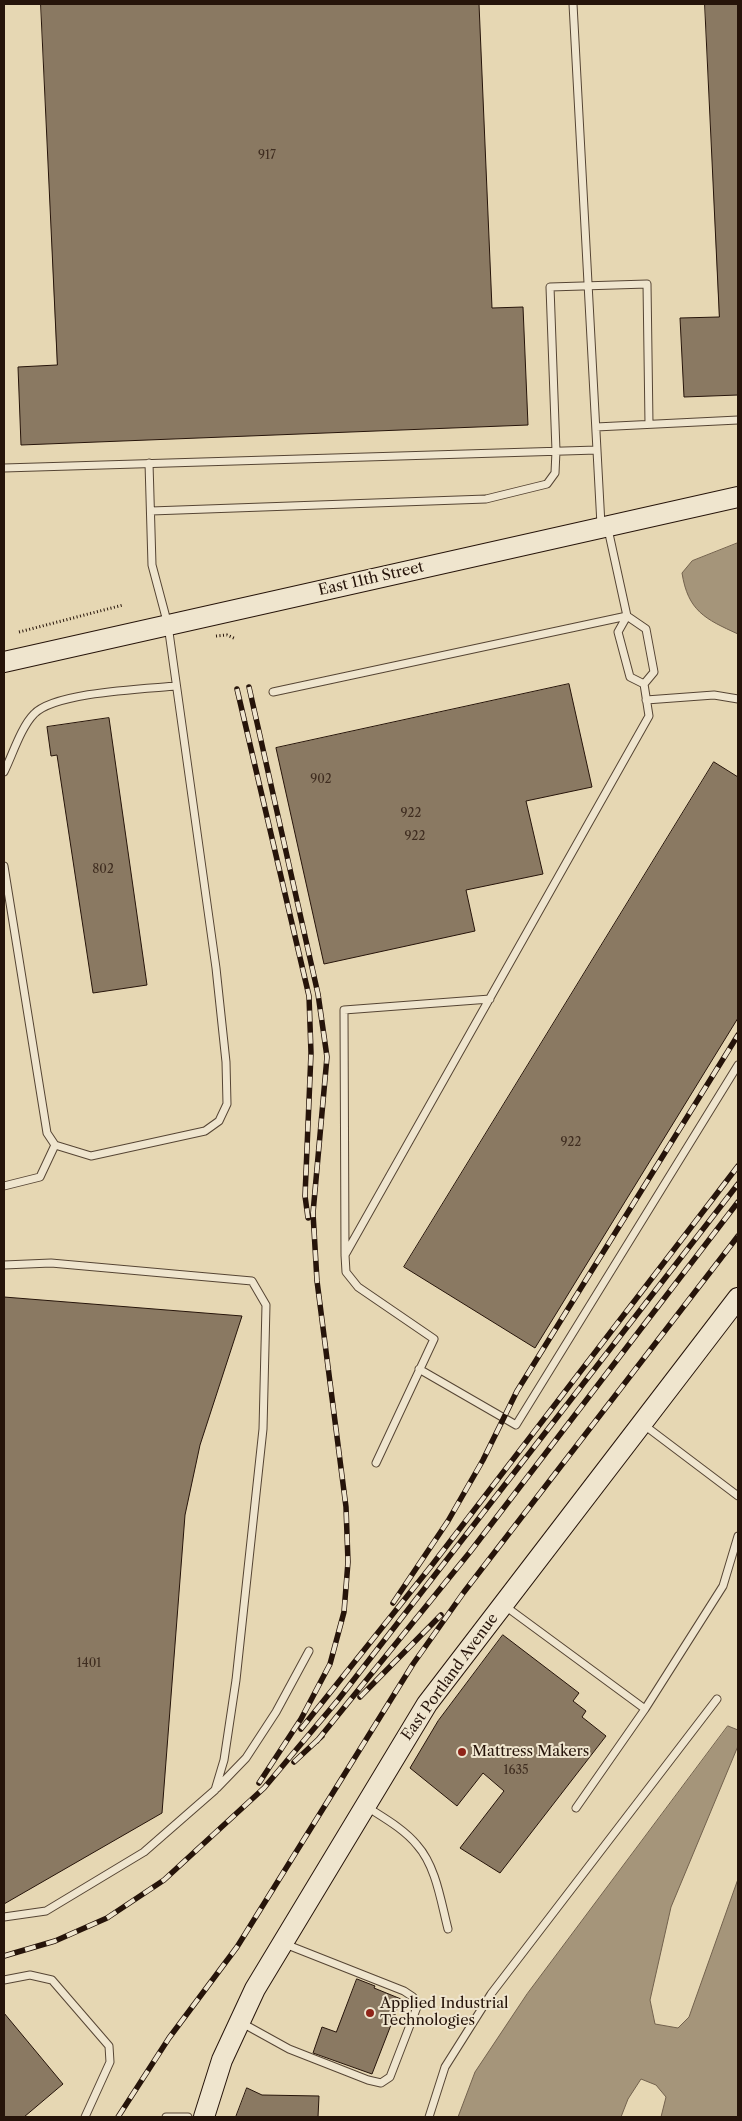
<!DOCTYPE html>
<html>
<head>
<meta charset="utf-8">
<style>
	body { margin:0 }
	#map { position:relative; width:742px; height:2121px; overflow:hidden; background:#e6d7b3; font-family:"Libre Caslon Text",serif }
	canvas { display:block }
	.frame { position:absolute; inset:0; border:5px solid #26140a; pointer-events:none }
</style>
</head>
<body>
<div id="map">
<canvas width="742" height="2121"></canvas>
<div class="frame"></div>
</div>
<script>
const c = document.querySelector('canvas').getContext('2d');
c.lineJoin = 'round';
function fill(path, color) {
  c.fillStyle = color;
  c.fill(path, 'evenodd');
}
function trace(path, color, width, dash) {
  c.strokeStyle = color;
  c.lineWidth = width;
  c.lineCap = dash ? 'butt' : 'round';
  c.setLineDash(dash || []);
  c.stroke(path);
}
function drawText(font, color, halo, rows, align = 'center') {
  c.font = font + ' "Libre Caslon Text",serif';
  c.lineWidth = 4;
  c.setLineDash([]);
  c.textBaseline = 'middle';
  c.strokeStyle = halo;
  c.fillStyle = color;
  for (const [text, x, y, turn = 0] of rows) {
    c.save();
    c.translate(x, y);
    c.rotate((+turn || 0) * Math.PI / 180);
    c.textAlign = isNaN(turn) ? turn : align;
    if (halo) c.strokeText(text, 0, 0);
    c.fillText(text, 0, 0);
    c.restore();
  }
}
const water = new Path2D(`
	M738,543v91c-33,-15 -50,-23 -56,-61l10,-12z
	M728,1726l10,4v16l-67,161 -21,93 5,24 23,4 11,-11 49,-138v238h-77l5,-20 -10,-12 -15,-6 -13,20 -7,18h-163l17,-45 52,-78z`);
fill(water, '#a5957a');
trace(water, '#72614d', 1);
const building = new Path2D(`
	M41,4h438l13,304 31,-1 5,118 -507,20 -3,-78 39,-2z
	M705,4h33v391l-54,2 -4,-79 39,-1z
	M569,684l23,103 -66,14 17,73 -77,16 9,41 -151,33 -48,-216z
	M109,718l38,267 -54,8 -36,-238 -6,1 -4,-29z
	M714,762l24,15v241l-203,330 -131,-81z
	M4,1297l238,19 -42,129 -15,70 -23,298 -158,91z
	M503,1635l76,58 -6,8 13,10 -4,6 24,19 -106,137 -40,-25 44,-57 -21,-18 -26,33 -47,-38 28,-47z
	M357,1979l18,7 -1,2 27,11 -29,75 -59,-21 9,-26 14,5z
	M4,2013l59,71 -39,33h-20z
	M247,2088l15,7 57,1 -1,21h-82z`);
fill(building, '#8a7962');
trace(building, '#26140a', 1);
const lane = new Path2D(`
	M573,4l28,521
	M596,427l142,-7
	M4,468l593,-18
	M151,511l335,-12 61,-15 8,-11 1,-22 -6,-164 97,-3 2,140
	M627,616l19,13 8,43 -10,12 -14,-7 -12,-45z
	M273,692l354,-76 -19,-87
	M646,700l68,-5 24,4
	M4,772c8,-16 17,-45 30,-58 21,-22 110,-25 142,-28
	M4,866l43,267 8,12 36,11 114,-25 14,-10 8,-17 -1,-42 -10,-94 -48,-343 -16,-60 -3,-102
	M4,1186l36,-9 15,-32
	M345,1254l-1,-244 146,-11
	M4,1265l47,-2 201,18 14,24 -3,124 -27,251 -12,80 -9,30 -71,62 -98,59 -42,6
	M419,1369l97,56 222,-360
	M644,1425l94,71
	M376,1463l58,-124 -76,-52 -12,-15 -1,-17 304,-539 -5,-32
	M505,1606l140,103
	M217,1788l29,-30 30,-46 33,-61
	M367,1807c17,11 37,22 50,38 19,21 24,57 31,84
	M576,1808l69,-99 78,-123 15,-50
	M4,1980l26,-5 22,5 57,66 1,16 -25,55
	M242,2023l47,26 79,31 13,3 9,-6 27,-70 -4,-10 -9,-6 -119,-47
	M166,2117h22
	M429,2117l16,-50 46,-73 226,-295`);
const secondary = new Path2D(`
	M4,662l734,-165
	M204,2117l18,-57 33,-71 172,-285 311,-406`);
trace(lane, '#564534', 9);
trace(secondary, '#26140a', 22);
trace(new Path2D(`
	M19,632l104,-27
	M216,636l11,-1 9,4`), '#26140a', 3, [1, 2.5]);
trace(lane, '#efe5ce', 7);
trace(secondary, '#efe5ce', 20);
const rail = new Path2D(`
	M249,687l69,307 9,63 -14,156 4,68 29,226 2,55 -4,50 -14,52 -29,55 -42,64
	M237,689l72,307 2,57 -6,143 3,22
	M393,1603l55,-82 35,-61 34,-69 221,-356
	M360,1697l81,-82
	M301,1729l131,-164 306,-399
	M317,1741l153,-189 268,-350
	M294,1762l28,-26
	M4,1956l51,-15 52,-23 57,-38 100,-92 74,-88 400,-516
	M118,2117l51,-79 68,-91 176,-283 51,-72 274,-356`);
trace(rail, '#26140a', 5.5);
trace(rail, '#efe5ce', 4, [11]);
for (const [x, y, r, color] of [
	[462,1752,5,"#8f2418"],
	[370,2013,5,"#8f2418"]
]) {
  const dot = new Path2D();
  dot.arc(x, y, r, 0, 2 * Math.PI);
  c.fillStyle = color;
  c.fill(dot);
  trace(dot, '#efe5ce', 2);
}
drawText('12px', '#3f2d20', null, [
	["917",267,156],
	["902",321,780],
	["922",411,814],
	["922",415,837],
	["802",103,870],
	["922",571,1143],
	["1401",89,1664],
	["1635",516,1771]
]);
drawText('15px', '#26140a', '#efe5ce', [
	["East 11th Street",371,579,-13],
	["East Portland Avenue",450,1677,-54]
]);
drawText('15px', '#26140a', '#efe5ce', [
	["Mattress Makers",472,1752],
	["Applied Industrial",380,2004],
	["Technologies",380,2021]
], 'left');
</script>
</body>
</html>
